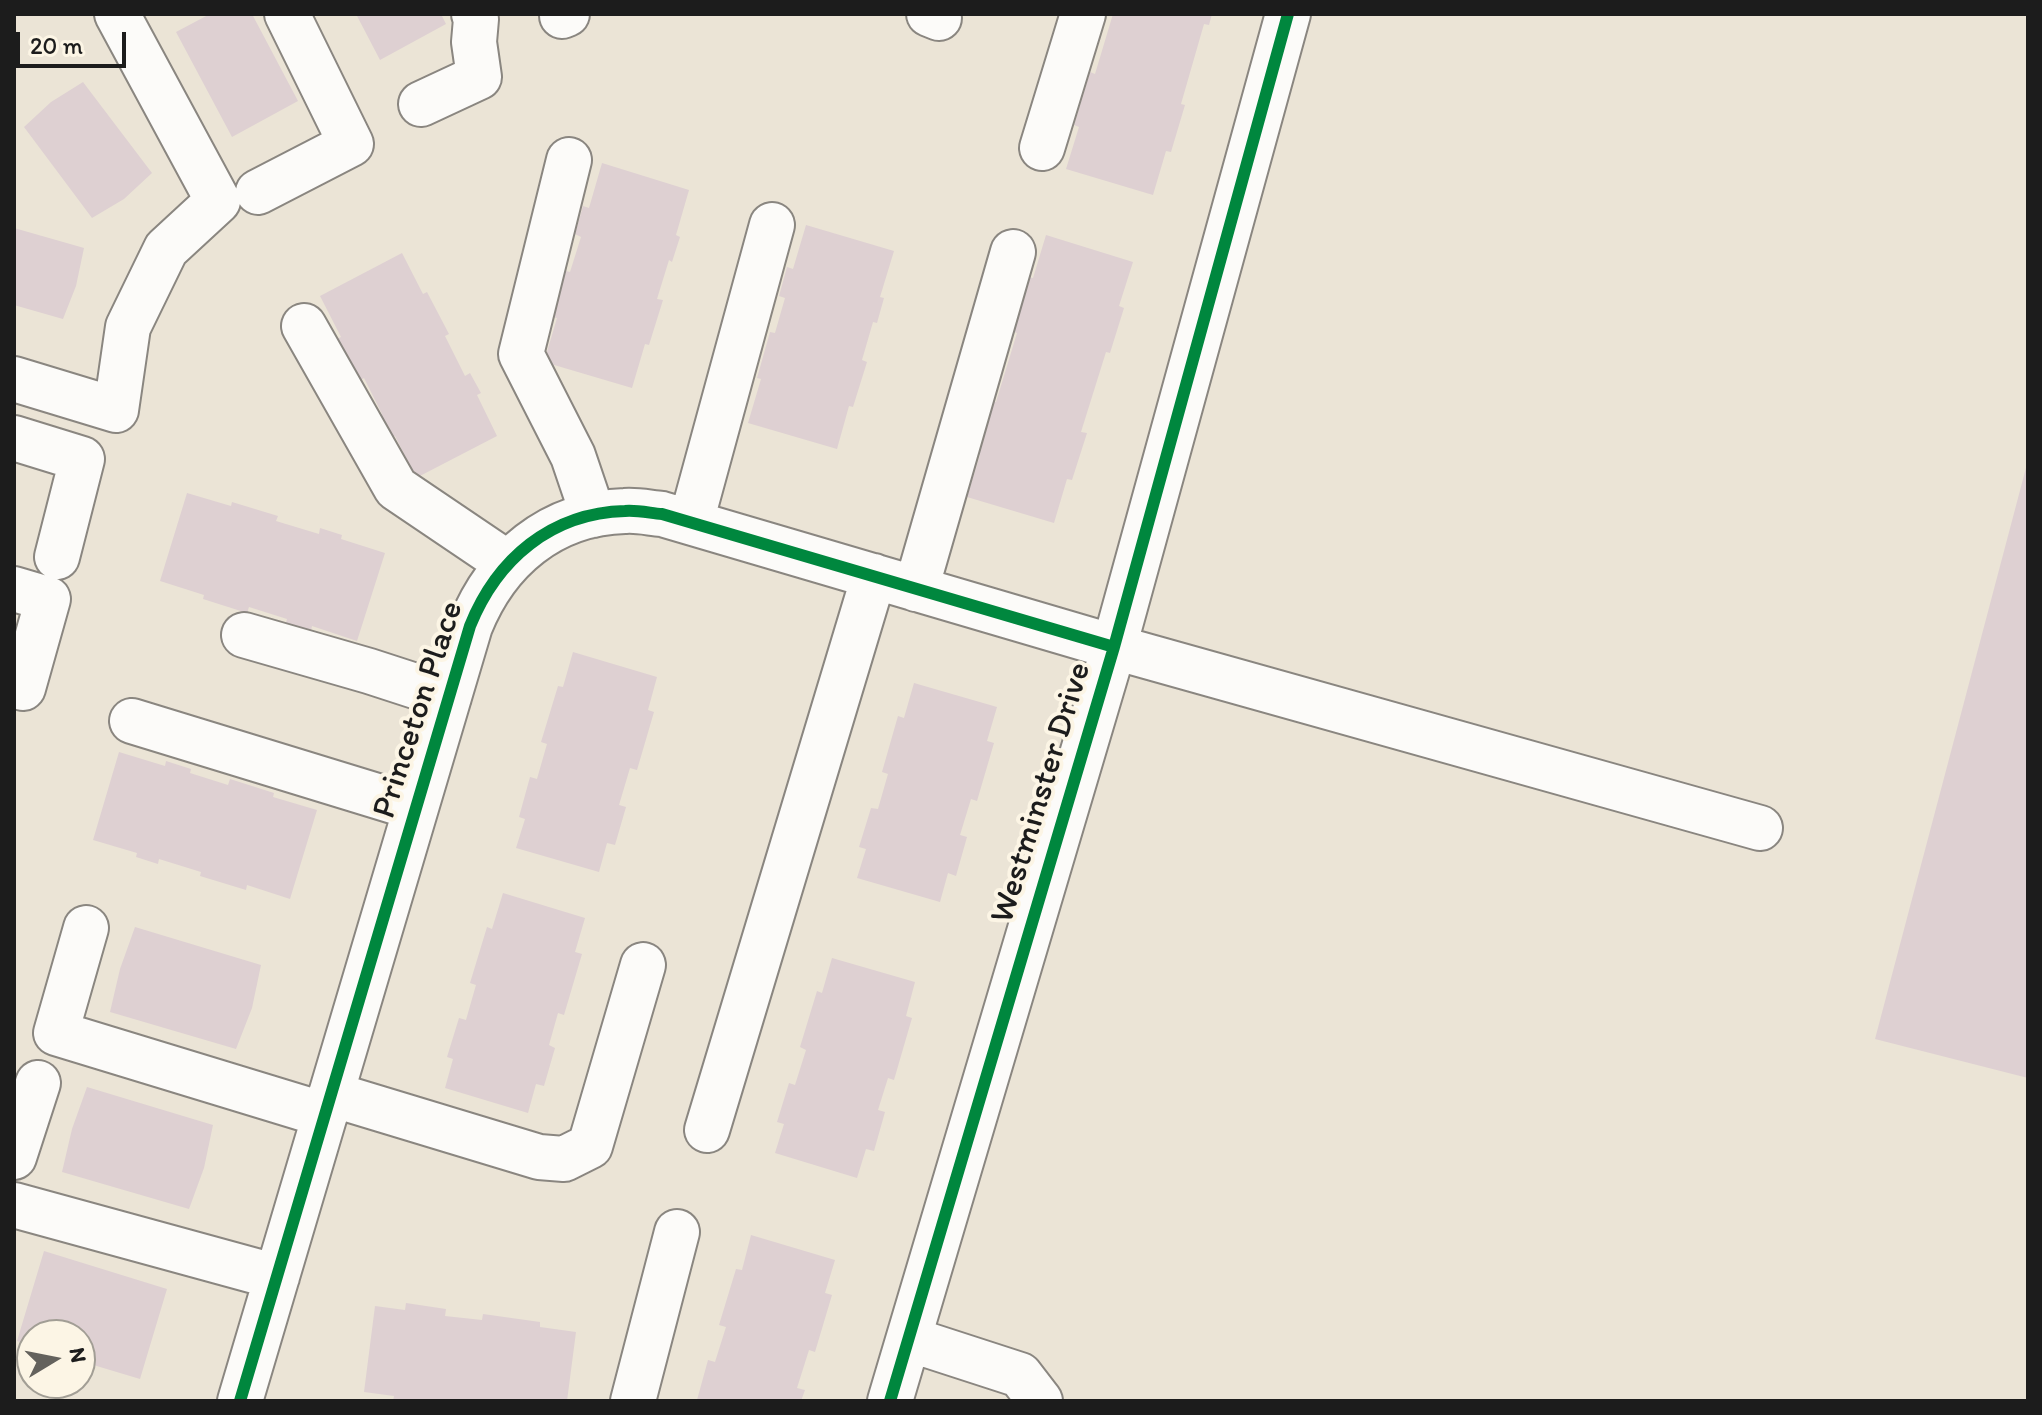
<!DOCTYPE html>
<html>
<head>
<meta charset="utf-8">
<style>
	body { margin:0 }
	#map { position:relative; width:2042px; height:1415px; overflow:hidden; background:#ebe4d6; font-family:Itim,sans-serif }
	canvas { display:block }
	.frame { position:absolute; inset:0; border:16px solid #1c1c1c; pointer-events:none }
	.north { position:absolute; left:16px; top:1319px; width:80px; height:80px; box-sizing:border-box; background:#fcf5e5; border:2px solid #a29e95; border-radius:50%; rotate:80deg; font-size:22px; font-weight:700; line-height:32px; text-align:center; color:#1c1c1c }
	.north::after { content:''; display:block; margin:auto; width:28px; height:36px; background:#64625d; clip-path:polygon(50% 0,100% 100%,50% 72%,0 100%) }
	.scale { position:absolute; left:16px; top:32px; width:110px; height:36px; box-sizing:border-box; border:4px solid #1c1c1c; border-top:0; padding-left:10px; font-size:24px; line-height:28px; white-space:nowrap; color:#1c1c1c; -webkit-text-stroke:6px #fcf5e5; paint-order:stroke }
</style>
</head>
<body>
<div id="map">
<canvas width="2042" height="1415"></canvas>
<div class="frame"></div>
<div class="north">N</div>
<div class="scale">20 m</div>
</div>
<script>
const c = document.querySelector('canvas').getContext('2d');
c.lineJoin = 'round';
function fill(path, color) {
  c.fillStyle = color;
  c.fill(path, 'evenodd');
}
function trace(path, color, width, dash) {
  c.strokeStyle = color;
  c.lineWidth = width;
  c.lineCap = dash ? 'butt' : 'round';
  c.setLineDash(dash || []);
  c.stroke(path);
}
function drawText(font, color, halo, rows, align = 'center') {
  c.font = font + ' Itim,sans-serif';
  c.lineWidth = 8;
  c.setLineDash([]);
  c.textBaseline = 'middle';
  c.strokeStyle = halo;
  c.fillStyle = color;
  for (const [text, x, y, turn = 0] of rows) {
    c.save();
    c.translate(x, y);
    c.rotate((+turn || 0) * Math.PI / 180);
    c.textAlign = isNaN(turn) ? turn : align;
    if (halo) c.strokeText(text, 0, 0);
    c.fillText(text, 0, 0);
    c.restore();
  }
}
fill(new Path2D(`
	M210,14h42l46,87 -66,36 -56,-105z
	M356,14h85l5,10 -66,36z
	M1113,14h99l-3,11 -5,-1 -23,80 4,1 -14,47 -5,-1 -13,44 -87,-26 13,-42 -5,-2 16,-53 5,2z
	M83,82l69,91 -28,26 -32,19 -68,-91 27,-25z
	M602,163l87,27 -13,45 4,2 -8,25 -3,-2 -12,39 6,1 -14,45 -4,-1 -13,44 -88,-26 13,-44 -5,-1 14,-46 4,1 11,-35 -6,-3 8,-28 6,2z
	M806,225l88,26 -14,46 4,1 -7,25 -4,-1 -11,38 5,2 -14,45 -4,-1 -12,43 -89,-26 13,-44 -4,-1 13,-46 5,1 10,-35 -6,-2 8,-29 6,2z
	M14,228l70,20 -8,38 -13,33 -49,-14z
	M1046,235l87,27 -14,44 5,2 -14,45 -4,-1 -25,80 6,1 -15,47 -5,-1 -13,44 -87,-26 13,-42 -5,-2 16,-53 5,2 21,-69 -6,-2 16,-54 6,1z
	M402,253l21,41 4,-2 22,42 -4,2 20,40 5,-3 11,20 -4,2 20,41 -81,42 -21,-42 -4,2 -12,-23 3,-1 -18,-36 -5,3 -22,-42 4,-2 -21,-41z
	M2027,464h1v614l-153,-39z
	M187,493l44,13 1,-4 46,14 -2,5 43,13 1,-6 22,7 -1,4 44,14 -28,88 -45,-15 -1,5 -25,-8 1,-4 -38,-12 -2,6 -44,-14 1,-4 -44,-14z
	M573,652l84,25 -9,33 6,2 -17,58 -7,-2 -11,37 7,2 -11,38 -8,-2 -8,29 -83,-24 9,-29 -6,-2 11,-40 7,2 10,-35 -6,-2 17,-56 5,1z
	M914,683l83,24 -10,34 7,2 -17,58 -6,-2 -11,36 7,2 -11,39 -8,-3 -8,29 -83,-24 9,-29 -7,-2 12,-39 7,1 10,-35 -6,-2 16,-56 6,2z
	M119,752l46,14 1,-5 25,8 -1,4 38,12 2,-6 44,14 -1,4 44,13 -27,89 -43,-14 -1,5 -46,-14 1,-4 -42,-13 -1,5 -22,-7 1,-4 -44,-13z
	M503,893l82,25 -10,34 7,2 -18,61 -6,-2 -9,32 6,3 -11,38 -8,-2 -8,29 -83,-25 8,-29 -6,-2 12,-39 7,2 10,-35 -6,-2 17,-56 5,2z
	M135,927l126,38 -9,43 -16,41 -126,-37 10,-43z
	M832,958l83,24 -9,34 6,2 -18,62 -6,-2 -10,32 7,2 -11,39 -8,-2 -9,29 -82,-25 9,-29 -7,-2 12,-39 6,2 11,-35 -6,-3 17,-56 5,2z
	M87,1087l126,38 -9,43 -15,41 -127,-37 10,-43z
	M751,1235l84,25 -10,33 7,2 -17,57 -6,-2 -12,38 8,2 -4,11 -104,-1 11,-40 7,2 11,-35 -7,-2 17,-56 6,1z
	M44,1251l123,38 -27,90 -60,-18v-26h-48v11l-15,-5z
	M406,1303l40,6 -1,7 37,4 1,-6 57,8v5l36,5 -9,69h-174l1,-5 -30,-4 11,-86 30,4z`), '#ded0d2');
const minor = new Path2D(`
	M929,14l10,4
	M562,16l5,-2
	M421,104l58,-27 -5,-35 2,-23 -2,-5
	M1042,148l41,-134
	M569,160l-48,194 52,102 20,59
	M258,192l93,-48 -64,-130
	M304,326l92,162 111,75
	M14,379l102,31 12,-83 38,-78 52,-48 -101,-187
	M14,438l68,21 -25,98
	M691,522l81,-297
	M14,589l34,10 -25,89
	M916,589l97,-337
	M244,635l125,36 80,26
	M132,721l284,87
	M86,928l-30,105 269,82
	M331,1094l208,63 25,2 26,-13 53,-181
	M707,1130l167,-554
	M14,1157l24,-74
	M14,1205l263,72
	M909,1339l111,36 20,26
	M240,1401l230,-775c27,-67 81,-113 155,-115 12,-1 25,2 37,3l452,133 646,181
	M633,1401l44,-169
	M890,1401l224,-754 174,-633`);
trace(minor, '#8a8680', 48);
trace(minor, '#fcfbf9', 44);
trace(new Path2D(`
	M240,1401l230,-775c27,-67 81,-113 155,-115 12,-1 25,2 37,3l452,133
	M890,1401l224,-754 174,-633`), '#00873e', 12);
drawText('34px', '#1c1c1c', '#fcf5e5', [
	["Princeton Place",419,710,-72],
	["Westminster Drive",1042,793,-73]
]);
</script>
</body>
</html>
